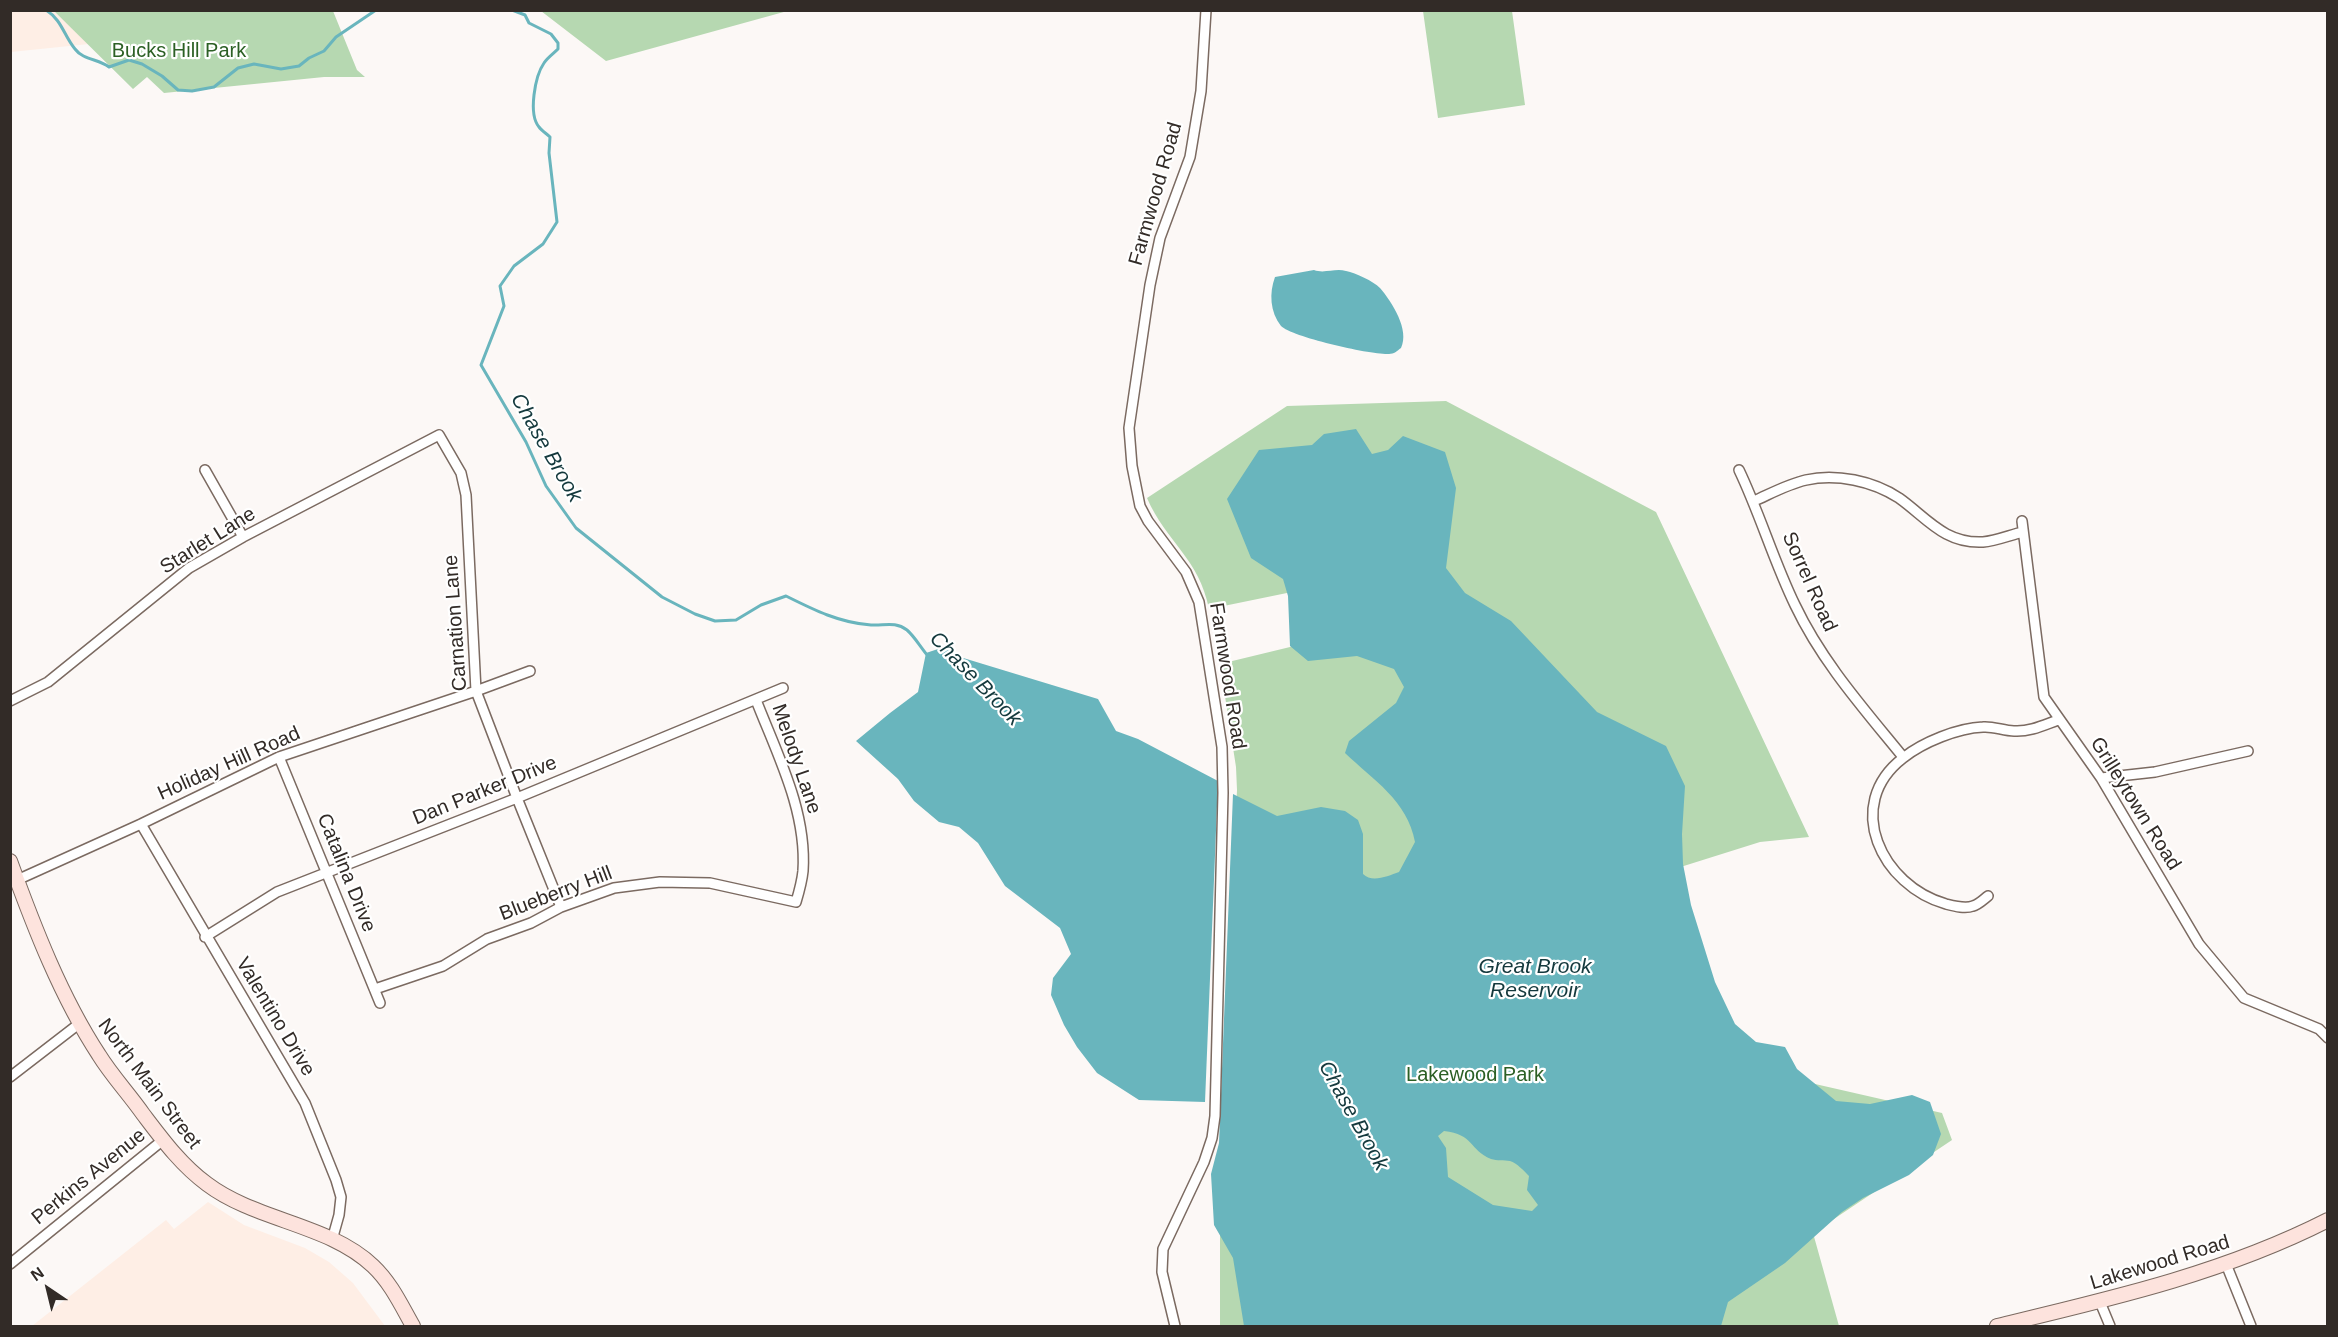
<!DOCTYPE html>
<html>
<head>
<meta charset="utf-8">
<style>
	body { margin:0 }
	#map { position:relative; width:2338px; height:1337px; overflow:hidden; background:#fcf8f6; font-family:Helvetica,sans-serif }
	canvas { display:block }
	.frame { position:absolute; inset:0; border:12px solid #322b27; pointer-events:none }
	.north { position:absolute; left:18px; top:1259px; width:60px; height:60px; -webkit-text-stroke:4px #fff; paint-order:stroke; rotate:325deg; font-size:16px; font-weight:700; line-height:24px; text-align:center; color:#322b27 }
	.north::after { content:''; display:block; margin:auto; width:21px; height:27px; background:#322b27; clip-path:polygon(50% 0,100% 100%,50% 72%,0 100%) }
</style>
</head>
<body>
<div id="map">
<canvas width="2338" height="1337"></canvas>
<div class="frame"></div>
<div class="north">N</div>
</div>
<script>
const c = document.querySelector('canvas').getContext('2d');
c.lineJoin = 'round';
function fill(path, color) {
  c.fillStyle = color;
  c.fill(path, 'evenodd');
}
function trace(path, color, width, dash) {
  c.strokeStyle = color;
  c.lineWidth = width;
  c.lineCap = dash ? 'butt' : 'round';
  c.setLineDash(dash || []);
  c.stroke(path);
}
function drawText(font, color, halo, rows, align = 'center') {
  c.font = font + ' Helvetica,sans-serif';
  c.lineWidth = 4.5;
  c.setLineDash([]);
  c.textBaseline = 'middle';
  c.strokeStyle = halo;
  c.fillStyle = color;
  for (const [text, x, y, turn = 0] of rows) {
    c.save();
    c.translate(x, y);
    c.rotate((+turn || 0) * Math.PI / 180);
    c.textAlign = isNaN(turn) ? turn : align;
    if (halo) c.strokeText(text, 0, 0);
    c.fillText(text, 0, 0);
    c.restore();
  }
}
fill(new Path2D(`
	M11,11h43l35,33 -78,8z
	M208,1202l36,23 61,23 24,14 24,21 32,43h-353l134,-106 8,9z`), '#feeee5');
fill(new Path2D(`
	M791,10l-185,51 -65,-50v-1z
	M54,11h279l24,59 8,7h-41l-160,16 -17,-16 -14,12z
	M1423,11h89l13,94 -87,13z
	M1446,401l210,111 153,325 -49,5 -89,28 58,169 73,42 140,32 10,27 -139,93 26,93h-619v-150l17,-386 -1,-23 -16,-103 136,-33 -35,-45 -112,23c-10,-51 -43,-67 -62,-111l140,-92z`), '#b6d8b1');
fill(new Path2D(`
	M1314,270c10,4 21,-2 32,1 10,2 27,10 34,17 12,14 30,42 21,60 -4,3 -7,6 -12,6 -18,1 -97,-17 -108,-28 -11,-14 -12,-33 -6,-49z
	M1356,429l16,25 16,-4 15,-14 42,16 11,36 -10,80 19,25 46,28 86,91 69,34 19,40 -3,48 1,30 8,41 24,77 20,42 21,18 29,5 12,22 39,32 34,3 42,-9 18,7 11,32 -8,21 -24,20 -46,23 -21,14 -57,51 -57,39 -7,24h-477l-11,-68 -19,-33 -3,-51 8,-31 1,-24 13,-325 44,22 44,-9 24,4 13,9 5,14v40c9,9 25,2 36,-2l16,-30c-8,-42 -42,-62 -70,-89l4,-12 47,-38 8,-16 -10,-18 -37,-13 -49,5 -18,-15 -2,-50 -5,-17 -32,-21 -24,-59 32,-49 53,-5 12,-11zM1444,1131c30,3 25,19 47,28 6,2 13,1 19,2 7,2 14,10 19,15l-2,14 11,15 -6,6 -39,-6 -45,-28 -2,-29 -8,-12z
	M944,647l16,10 138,42 18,32 22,8 80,42 -13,321 -66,-2 -42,-27 -20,-26 -13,-22 -13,-30 2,-17 18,-24 -11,-26 -55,-42 -27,-43 -19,-16 -20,-5 -25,-21 -16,-22 -42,-38 34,-28 28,-21 8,-39z`), '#69b5bd');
trace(new Path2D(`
	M46,10c16,10 18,26 29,39 8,11 24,10 34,18l20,-7 13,4 20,12 16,14 14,1 22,-4 24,-19 16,-4 27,5 18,-3 10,-8 15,-7 12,-14 40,-27
	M512,10l13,5 4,8 22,11 7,9v6c-4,4 -11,9 -14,14 -9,13 -16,51 -5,64 3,4 8,7 11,10l-1,16 8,69 -14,22 -29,22 -14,20 4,20 -23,59 45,77 20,44 30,42 86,69 33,17 20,7 21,-1 25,-15 25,-9c28,14 54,27 85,29 13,1 24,-4 36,5 8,7 14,18 21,26`), '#69b5bd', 3);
const minor = new Path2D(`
	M205,470l38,67
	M1739,470c21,44 35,92 56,135 27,57 69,104 108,152
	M1754,501c16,-7 34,-17 52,-21 30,-7 67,1 93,18 27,19 45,46 84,44 13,-1 27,-7 40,-10
	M2022,521l22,176 57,81 98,166 45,54 75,31 9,9
	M10,701l38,-19 141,-114 54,-31 196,-102 22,38 5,22 10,196 41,107 44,109
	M279,757l101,246
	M2101,778l54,-6 93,-21
	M141,824l164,279 31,77 5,17 -2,18 -7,25
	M17,880l124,-56 138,-67 197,-66 54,-20
	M1988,896c-4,3 -10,9 -15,10 -8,3 -19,0 -27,-2 -64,-18 -104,-99 -43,-146 20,-16 55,-30 80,-31 10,-1 21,4 31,4 16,1 30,-6 44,-11
	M205,937l72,-45 240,-94 266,-110
	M375,989l68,-23 44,-27 44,-16 30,-16 53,-19 46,-6 50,1 86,19c3,-10 6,-21 7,-31 4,-60 -26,-117 -47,-171
	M10,1077l70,-54
	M10,1264l153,-124
	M2226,1264l25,62
	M2100,1302l10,24
	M1175,1326l-13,-54 1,-23 41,-87 8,-24 3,-22 8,-323 -1,-46 -23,-145 -13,-30 -38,-51 -8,-15 -8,-40 -3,-38 21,-143 10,-47 30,-81 11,-66 5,-81`);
const secondary = new Path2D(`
	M10,861c24,66 51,136 89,194 13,21 30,39 44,59 19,25 38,51 64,70 49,37 122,40 166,82 18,17 28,39 40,60
	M1997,1326c113,-27 227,-53 331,-106`);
trace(minor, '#7b6a61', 12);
trace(secondary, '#7b6a61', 16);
trace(minor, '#fff', 9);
trace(secondary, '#fde3dd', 14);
drawText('20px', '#2c6025', '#fff', [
	["Bucks Hill Park",179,51],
	["Lakewood Park",1475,1075]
]);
drawText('20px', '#322b27', '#fff', [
	["Farmwood Road",1156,194,-74],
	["Starlet Lane",208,541,-32],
	["Sorrel Road",1809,582,66],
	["Carnation Lane",456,623,-94],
	["Farmwood Road",1227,676,81],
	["Melody Lane",796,759,71],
	["Holiday Hill Road",229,764,-24],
	["Dan Parker Drive",485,791,-22],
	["Grilleytown Road",2135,804,58],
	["Catalina Drive",346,873,68],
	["Blueberry Hill",556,894,-21],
	["Valentino Drive",275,1017,59],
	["North Main Street",149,1084,53],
	["Perkins Avenue",89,1177,-39],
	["Lakewood Road",2160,1263,-17]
]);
drawText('italic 21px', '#14393d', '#fff', [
	["Chase Brook",546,448,60],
	["Chase Brook",975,679,46],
	["Great Brook",1535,967],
	["Reservoir",1535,991],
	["Chase Brook",1353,1116,61]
]);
</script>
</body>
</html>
